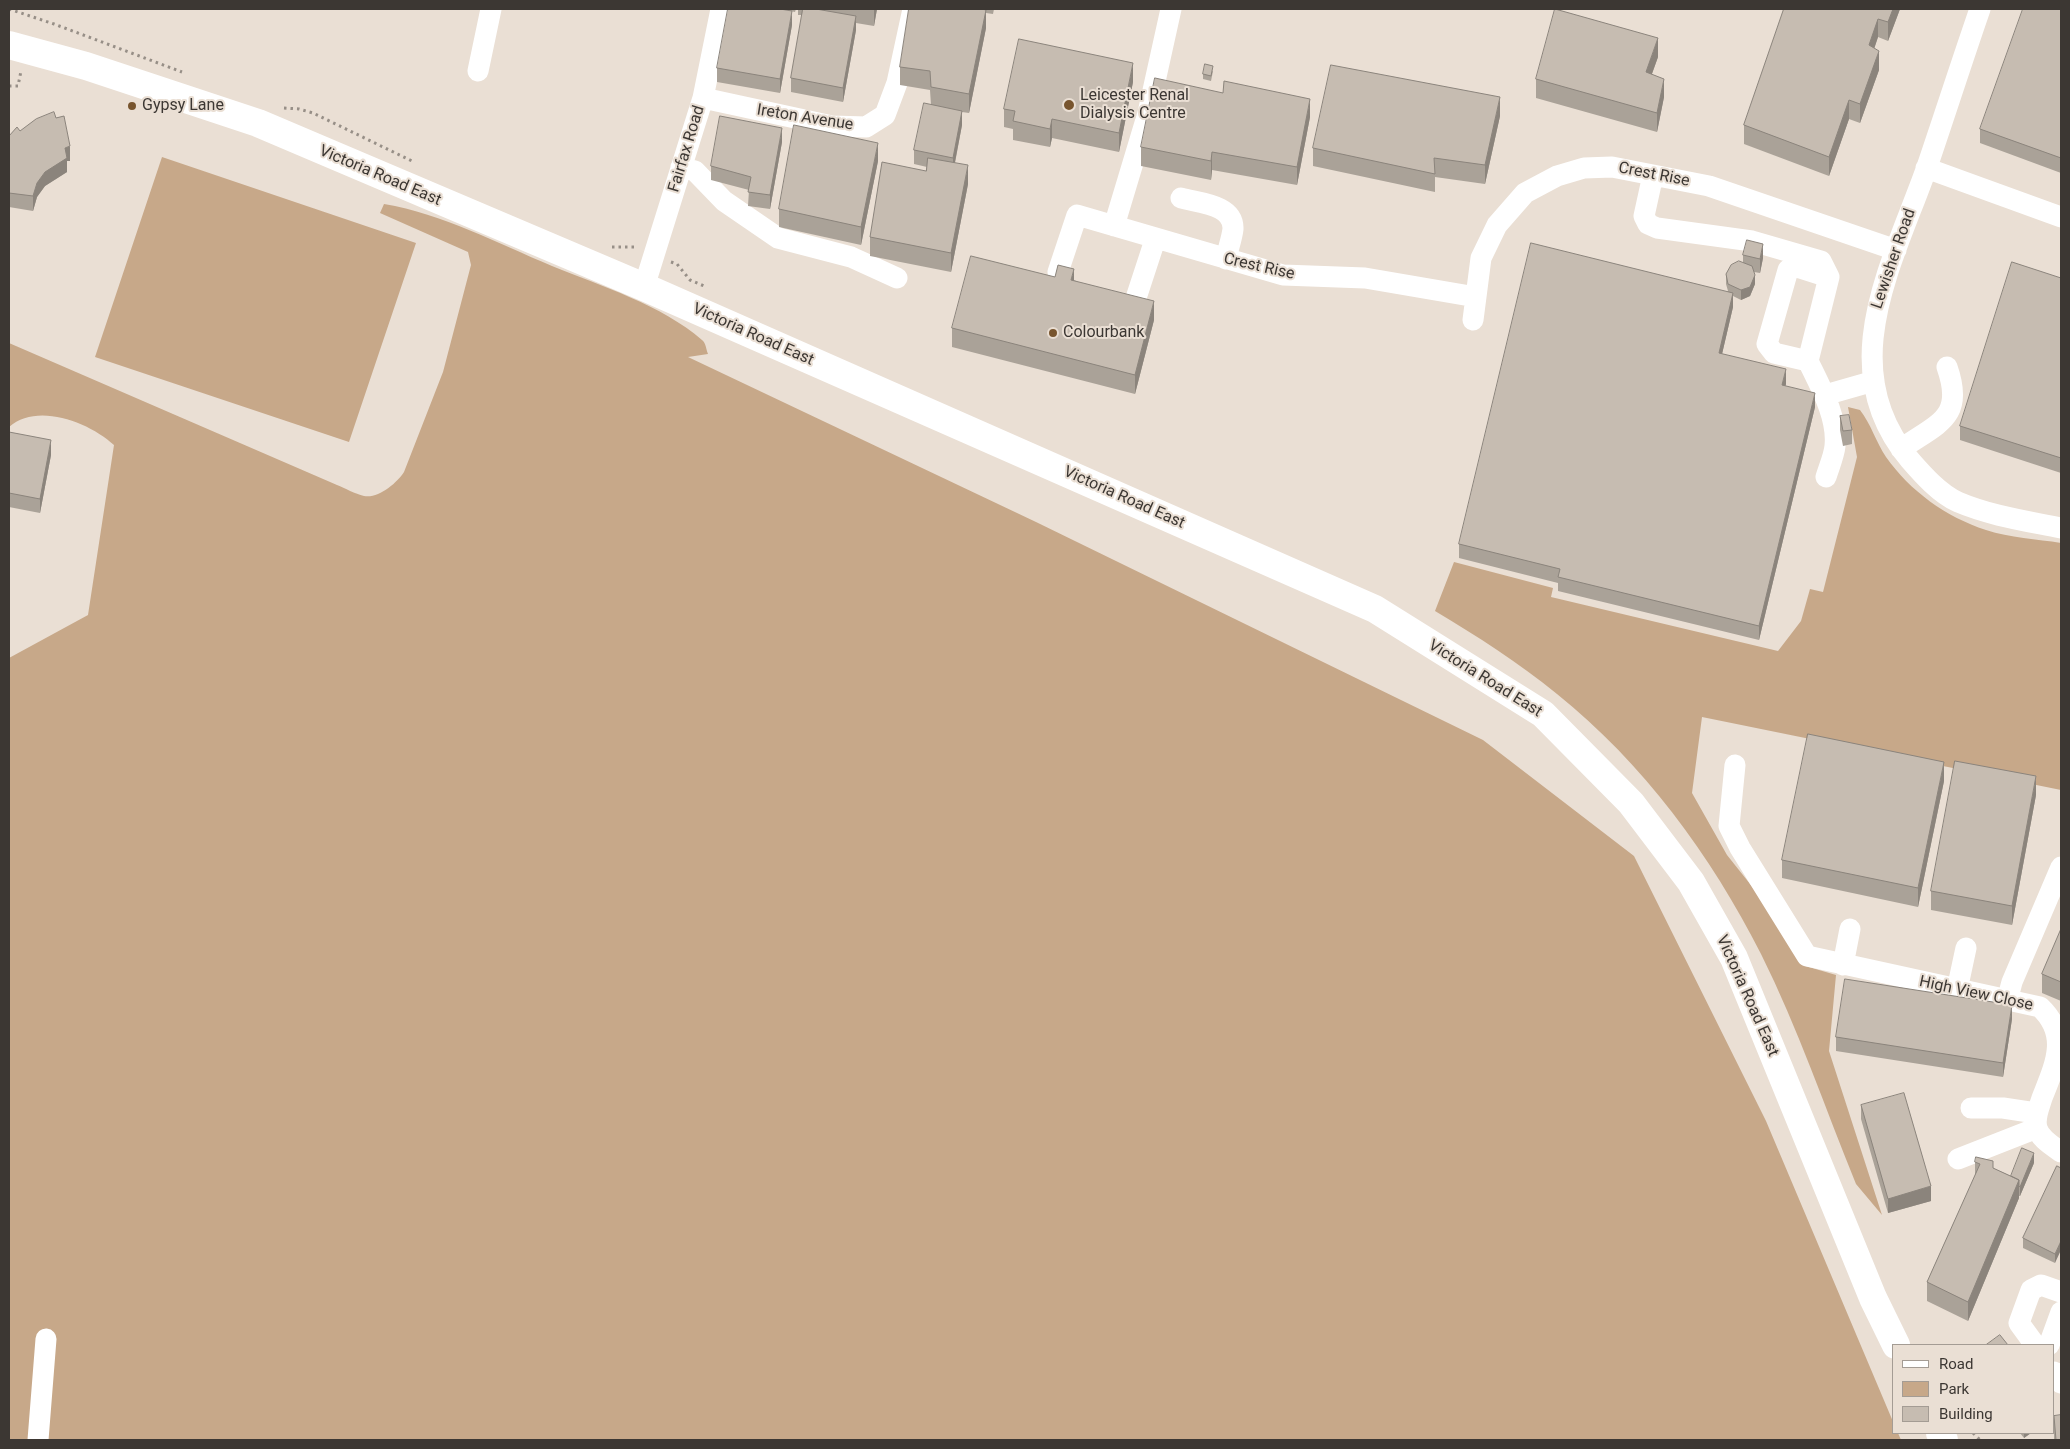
<!DOCTYPE html>
<html>
<head>
<meta charset="utf-8">
<style>
	body { margin:0 }
	#map { position:relative; width:2070px; height:1449px; overflow:hidden; background:#eadfd4; font-family:Roboto,sans-serif }
	canvas { display:block }
	.frame { position:absolute; inset:0; border:10px solid #3c3733; pointer-events:none }
	.legend { position:absolute; left:1892px; top:1344px; width:162px; height:90px; box-sizing:border-box; background:#eadfd4; border:1px solid #a49c94; margin:0; padding:6px 9px; list-style:none; font-size:15px; color:#3c3733 }
	.legend li { display:flex; align-items:center; gap:10px; height:25px }
	.legend b { width:25px; border:1px solid #a49c94 }
</style>
</head>
<body>
<div id="map">
<canvas width="2070" height="1449"></canvas>
<div class="frame"></div>
<ul class="legend">
<li><b style="height:6px;background:#fff"></b>Road</li>
<li><b style="height:14px;background:#c7a889"></b>Park</li>
<li><b style="height:14px;background:#c6bcb1"></b>Building</li>
</ul>
</div>
<script>
const c = document.querySelector('canvas').getContext('2d');
c.lineJoin = 'round';
function fill(path, color) {
  c.fillStyle = color;
  c.fill(path, 'evenodd');
}
function trace(path, color, width, dash) {
  c.strokeStyle = color;
  c.lineWidth = width;
  c.lineCap = dash ? 'butt' : 'round';
  c.setLineDash(dash || []);
  c.stroke(path);
}
function drawText(font, color, halo, rows, align = 'center') {
  c.font = font + ' Roboto,sans-serif';
  c.lineWidth = 4;
  c.setLineDash([]);
  c.textBaseline = 'middle';
  c.strokeStyle = halo;
  c.fillStyle = color;
  for (const [text, x, y, turn = 0] of rows) {
    c.save();
    c.translate(x, y);
    c.rotate((+turn || 0) * Math.PI / 180);
    c.textAlign = isNaN(turn) ? turn : align;
    if (halo) c.strokeText(text, 0, 0);
    c.fillText(text, 0, 0);
    c.restore();
  }
}
fill(new Path2D(`
	M162,157l254,86 -67,199 -254,-85z
	M384,204c59,10 113,39 168,62 49,20 110,39 150,74 4,3 4,9 6,14l-20,3 348,165 447,218 151,116 132,265 128,303v9h4l3,7h-1892v-782l79,-43 26,-170c-25,-23 -77,-43 -105,-18v-84l328,142c8,3 18,9 27,11 14,3 33,-13 40,-24l39,-100 28,-107 -3,-13 -88,-39z
	M1848,407l12,3c11,14 16,32 26,47 24,34 60,60 100,73 24,8 51,9 75,13v247l-359,-73 -10,76 35,62 35,44 40,66 34,10 -7,76 53,164 -26,-31c-31,-76 -58,-156 -95,-230 -50,-99 -118,-191 -204,-260 -38,-31 -80,-58 -122,-83l19,-49 99,26 -2,9 227,54 23,-30 9,-32 13,3 34,-135z`), '#c7a889');
trace(new Path2D(`
	M9,9l45,15 128,48
	M9,86h9l3,-15
	M284,108l15,1 14,4 101,49
	M612,247h24
	M671,262l6,2 13,16 14,6
	M1973,1433l7,7`), '#978f87', 3, [2.5, 4]);
trace(new Path2D(`
	M1980,9c-18,52 -35,105 -53,158 -34,96 -95,201 -17,293 13,15 30,34 48,42 33,14 69,19 103,26
	M478,71l13,-62
	M703,98l129,28 34,1 19,-12 12,-32 16,-74
	M681,167l14,4 29,30 54,37 73,19 46,21
	M1926,168l135,49
	M1653,175l-9,41 4,8 9,4 95,13 69,20 8,16 -21,84c12,25 30,56 27,85 -1,10 -6,21 -9,31
	M1181,198c17,5 53,6 52,31 -1,9 -5,20 -7,30
	M1114,226l34,-113 23,-104
	M1058,272l19,-57 206,60 82,3 111,19
	M644,287l59,-189 18,-89
	M1137,295l18,-55
	M1473,320l8,-62 16,-33 28,-32 32,-17 27,-8 28,-1 97,19 187,64
	M1808,361l-34,-8 -7,-9 21,-74 9,-3 22,7
	M1825,395l49,-14
	M1901,449c37,-26 64,-31 46,-82
	M1735,765l-6,61 11,22 67,108 233,51c30,28 15,58 2,91 -3,10 -8,20 -5,30 3,11 16,18 24,24
	M1843,965l7,-36
	M1957,990l9,-42
	M2007,1001l5,-19 49,-115
	M1971,1108h32l33,5
	M1958,1159l79,-31
	M2035,1345l-16,-22 12,-33 10,-5 20,7
	M2049,1345l12,-33
	M2054,1372l7,11
	M38,1440l8,-101`), '#fff', 21);
trace(new Path2D(`
	M9,45l77,21 172,57 386,164 731,322 168,105 88,89 60,79 43,76 139,340 23,47
	M1940,1433l4,7`), '#fff', 28);
fill(new Path2D(`
	M782,9h14l-1,3z
	M798,9h79l-3,17 -18,-3v7l-13,72 -52,-10v-14l11,-63h-4z
	M909,9h85l-1,5 -7,-1v15l-17,85 -7,-1v13l-7,38 13,21 -17,88 -81,-16v-19l56,-66 1,-4 -13,-3v-14l17,-45 -1,-15 -30,-5v-18z
	M1784,9h116l-12,32 -10,-4 -4,12 5,21 -19,53 -11,-4 -20,57 -85,-32v-19z
	M2061,9v164l-81,-30v-14z
	M792,25l-12,68 -63,-11v-14z
	M1658,57l-6,17 12,23 -7,35 -121,-34v-19z
	M1213,71l-2,10 -8,-2v-5z
	M1133,82l-14,70 -67,-14 -2,9 -37,-7v-11l-9,-2v-18z
	M1500,116l-15,68 -50,-7v15l-122,-26v-18z
	M1310,117l-13,68 -85,-15 -1,10 -70,-14v-19z
	M20,131l50,30h-3v11l-22,14 -8,11 -4,14 -24,-4v-71z
	M782,142l-12,67 -22,-3 1,-16 -38,-10v-14z
	M878,161l-17,84 -82,-18v-18z
	M1743,255l20,3 -3,15 -6,-1 1,12 -5,12 -9,4 -8,-4v11l-11,47 64,30 -1,2 30,21 -56,233 -201,-49v-8l-99,-25v-14l269,-253 -2,-7v-10l17,-11z
	M1055,277l19,3 80,40 -19,74 -183,-47v-19z
	M2061,278v195l-101,-33v-14z
	M1840,416l12,14v14l-9,2 -3,-16z
	M9,432l42,23 -11,58 -31,-6z
	M1944,781l-26,126 -136,-29v-18z
	M2036,795l-24,130 -81,-15v-19z
	M2061,929v72l-19,-8v-19z
	M2012,1019l-9,58 -167,-26v-14z
	M1861,1105l70,96 -43,12 -27,-94z
	M1975,1162l18,6 18,8 23,-13 -14,33h-1v2l-51,123 -41,-20v-19l48,-106z
	M2057,1166l-2,97 -32,-15v-10z
	M2054,1416l7,24h-7z
	M2020,1433h11l-7,5z`), '#aaa298');
fill(new Path2D(`
	M874,9h3l-3,17z
	M1893,9h7l-12,32v-19z
	M986,10v18l-17,85v-19z
	M792,11v14l-12,68v-14z
	M856,16v14l-13,72v-14z
	M1878,19v18l-9,27v-19z
	M1658,38v19l-12,33v-18z
	M1879,51v19l-19,53v-19z
	M1133,63v19l-14,70v-19z
	M1664,79v18l-7,35v-19z
	M1500,97v19l-15,68v-19z
	M1310,99v18l-13,68v-18z
	M1849,100v19l-20,57v-19z
	M962,111v14l-9,47v-14z
	M1052,119v19l-2,9v-18z
	M782,128v14l-12,67v-14z
	M878,143v18l-17,84v-18z
	M70,146v15h-3v11l-22,14 -8,11 -4,14v-15l4,-13 8,-11 20,-24z
	M1212,152v18l-1,10v-19z
	M968,165v19l-17,88v-19z
	M1763,244v14l-3,15v-14z
	M1074,269v18l-3,-7z
	M1755,275v9l-5,12 -9,4v-10z
	M1733,293v14l-14,60v-14z
	M1154,301v19l-19,74v-19z
	M1786,369v15l-4,15v-14z
	M1815,393v14l-56,233v-14z
	M51,440v15l-11,58v-14z
	M1944,762v19l-26,126v-19z
	M2036,776v19l-24,130v-19z
	M2012,1005v14l-9,58v-14z
	M2034,1153v10l-14,33v-9z
	M2019,1180v18l-51,123v-19z
	M1931,1186v15l-43,12v-14z
	M2061,1241v9l-6,13v-9z
	M2024,1433h7l-7,5z`), '#8b847c');
const building = new Path2D(`
	M728,9h52l12,2 -12,68 -63,-11z
	M803,9h13l40,7 -13,72 -52,-10z
	M909,9h73l4,1 -17,84 -38,-7 -1,-16 -30,-4z
	M1555,9l103,29 -12,34 18,7 -7,34 -121,-34z
	M1784,9h109l-5,13 -10,-3 -9,26 10,6 -19,53 -11,-4 -20,57 -85,-32z
	M2023,9h38v149l-81,-29z
	M1019,39l114,24 -14,70 -67,-14 -2,10 -37,-8 2,-10 -11,-2z
	M1205,64l8,2 -2,10 -8,-2z
	M1331,65l169,32 -15,68 -51,-7 1,16 -122,-26z
	M1155,78l68,15 1,-12 86,18 -13,68 -85,-15 -1,9 -70,-14z
	M924,103l38,8 -9,47 -39,-8z
	M54,112l2,6 8,-2 6,30 -5,2 2,10 -22,14 -8,11 -4,13 -24,-3v-57l8,-9 3,4 16,-12z
	M720,116l62,12 -12,67 -22,-3 3,-15 -40,-11z
	M794,125l84,18 -17,84 -82,-18z
	M928,158l40,7 -17,88 -81,-16 12,-75 44,9z
	M1747,240l16,4 -3,15 -17,-4z
	M1531,243l202,50 -14,60 67,16 -4,16 33,8 -56,233 -201,-49 2,-8 -101,-25z
	M971,256l84,21 3,-12 16,4 -3,11 83,21 -19,74 -183,-47z
	M1739,261l13,5 3,9 -5,12 -9,3 -13,-6 -2,-10 5,-9z
	M2012,262l49,16v180l-101,-32z
	M1849,415l3,15 -9,1 -3,-15z
	M9,432l42,8 -11,59 -31,-6z
	M1808,734l136,28 -26,126 -136,-28z
	M1955,761l81,15 -24,130 -81,-15z
	M2061,929v53l-19,-8z
	M1845,979l167,26 -9,58 -167,-26z
	M1904,1093l27,93 -43,13 -27,-94z
	M2022,1148l12,5 -14,34 -1,-1v-6l-8,-4z
	M1976,1157l17,4v7l26,12 -51,122 -41,-20 53,-118 -5,-2z
	M2057,1166l4,2v73l-6,13 -32,-16z
	M2000,1335l8,10h-22z
	M2061,1415v25h-5l-2,-24z`);
fill(building, '#c6bcb1');
trace(building, '#8b847c', 1);
for (const [x, y, r, color] of [
	[1069,105,6,"#78552e"],
	[132,106,5,"#78552e"],
	[1053,333,5,"#78552e"]
]) {
  const dot = new Path2D();
  dot.arc(x, y, r, 0, 2 * Math.PI);
  c.fillStyle = color;
  c.fill(dot);
  trace(dot, '#eadfd4', 2);
}
drawText('16px', '#3c3733', '#eadfd4', [
	["Leicester Renal",1080,96],
	["Dialysis Centre",1080,114],
	["Gypsy Lane",142,106],
	["Colourbank",1063,333]
], 'left');
drawText('16px', '#3c3733', '#eadfd4', [
	["Ireton Avenue",805,118,9],
	["Fairfax Road",687,149,-73],
	["Crest Rise",1654,175,11],
	["Victoria Road East",380,176,23],
	["Lewisher Road",1894,259,-71],
	["Crest Rise",1259,267,13],
	["Victoria Road East",753,335,24],
	["Victoria Road East",1124,498,24],
	["Victoria Road East",1485,679,32],
	["High View Close",1976,994,12],
	["Victoria Road East",1747,996,66]
]);
</script>
</body>
</html>
